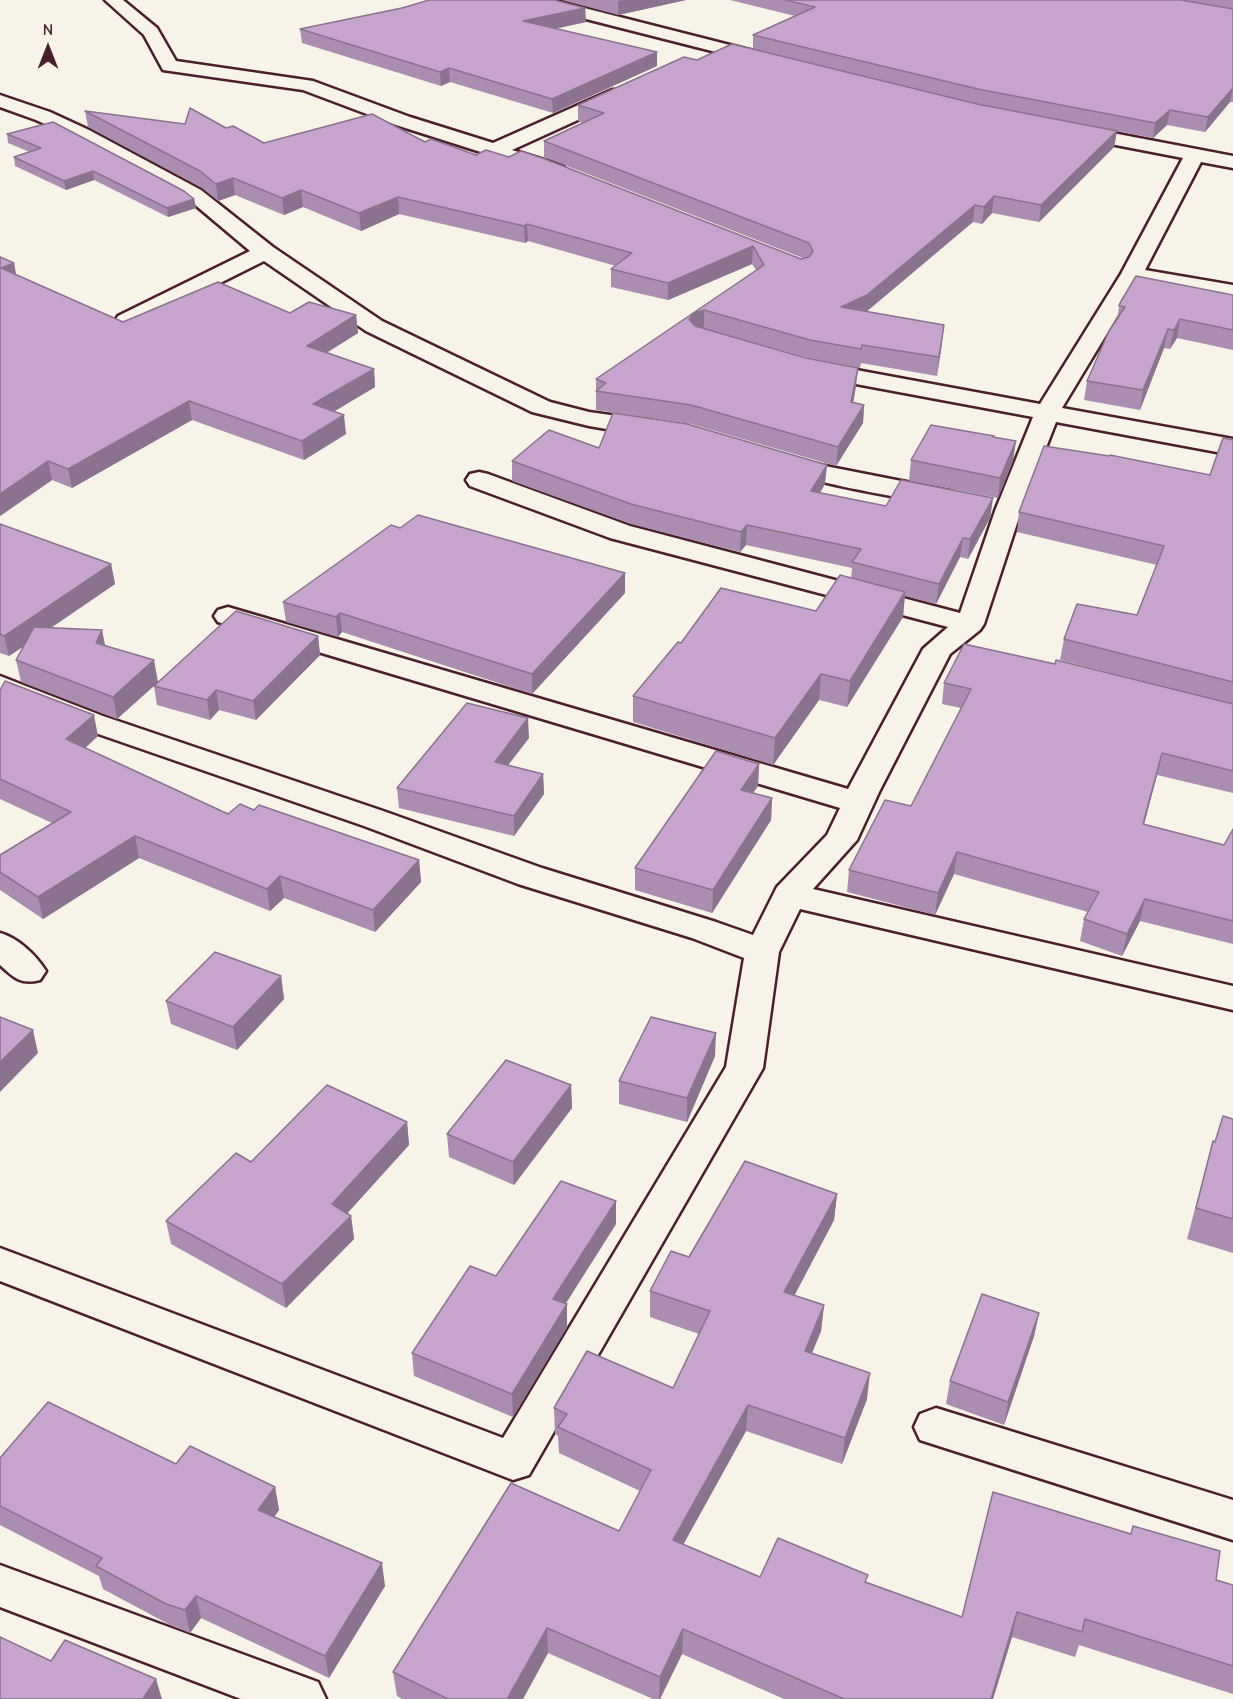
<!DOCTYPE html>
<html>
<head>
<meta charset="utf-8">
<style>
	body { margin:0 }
	#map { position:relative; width:1233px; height:1699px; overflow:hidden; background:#f7f3e8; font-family:"Comic Neue",sans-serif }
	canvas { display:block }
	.north { position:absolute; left:18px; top:18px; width:60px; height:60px; -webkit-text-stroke:4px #f7f3e8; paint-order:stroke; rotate:0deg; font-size:16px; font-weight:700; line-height:24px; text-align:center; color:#4a1f2b }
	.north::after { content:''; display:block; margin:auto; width:21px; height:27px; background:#4a1f2b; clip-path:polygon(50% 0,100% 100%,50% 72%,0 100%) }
</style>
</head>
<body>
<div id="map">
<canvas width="1233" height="1699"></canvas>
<div class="north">N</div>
</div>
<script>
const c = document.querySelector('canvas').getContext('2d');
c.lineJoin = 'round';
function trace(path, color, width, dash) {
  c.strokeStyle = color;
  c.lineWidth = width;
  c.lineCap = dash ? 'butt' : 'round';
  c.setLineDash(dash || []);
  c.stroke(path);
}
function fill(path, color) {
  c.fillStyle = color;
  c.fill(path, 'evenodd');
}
const minor = new Path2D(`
	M105,0h18l34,28 19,33 137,20 97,36 83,26 119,-53h14l2,4 -2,4 -114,52 51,16 3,4 -3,4 -7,2 -160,-51 -93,-35 -140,-20 -19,-35z
	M525,0h28l216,55 3,4 -3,4 -6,1 -236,-60z
	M0,95l50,17 39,18 112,60 72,57 109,74 168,81 39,10 64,9 9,3 4,5 -4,5 -9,3 -64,-11 -57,-14 -166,-81 -102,-70 -130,65 -8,2 -8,-2 -3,-5 3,-5 132,-65 -63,-53 -112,-60 -39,-18 -36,-13z
	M1071,125l162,31v12l-32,-6 -56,108 88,15v14l-95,-17 -76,126 171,31v16l-177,-33 -35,89 -37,113 -4,6 -30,24 -70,136 -23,50 -44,49 420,97v24l-433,-101 -21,43 -16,116 -234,407 -16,5 -513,-199v-33l503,190 223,-371 18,-109 -52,-20 -174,-54 -154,-58 -283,-98 -81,-32v-20l103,40 283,96 156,56 174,54 37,13 24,-48 50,-52 13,-27 -622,-186 -4,-6 4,-6 10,-3 10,3 610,179 75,-140 25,-22 -338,-89 -140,-52 -4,-6 4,-6 9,-2 9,2 142,52 330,87 35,-102 38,-94 -220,-41 -8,-2 -4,-5 4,-5 8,-2 227,42 81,-130 62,-116 -119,-23 -3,-4 3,-4z
	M784,455l31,9 127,25 9,2 4,6 -4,6 -9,2c-27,-5 -160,-26 -171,-42l4,-5z
	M0,933c18,5 36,22 46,38l-6,9c-19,5 -26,-2 -40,-15z
	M936,1408l297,92v40l-313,-100 -6,-13 6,-13z
	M0,1565l318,117 8,17h-85l-241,-92z`);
trace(minor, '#4a1f2b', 5);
fill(minor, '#f7f3e8');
fill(new Path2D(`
	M562,0h124l-68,15z
	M730,0h503v102h-3l-25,30 -38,-7 -14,13 -36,-7 -3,16 -75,75 -47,-9 -10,11 -9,-2 -106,89 75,32 -5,33 -76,-13 -1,5 -51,-10 -107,-30 154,58 -3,16 11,3 -1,18 -27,43 -145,-42 -95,-14v-31l160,-109 -4,-6 -84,36 -57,-13v-18l5,-3 -88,-25 -3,2 -126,-29 -38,17 -58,-24 -19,8 -49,-20 -17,6 -16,-13 -114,-61 -3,-16 100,13 41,4 38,15 161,-1 51,13 325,104 2,-1 -259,-101v-16l39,-18 -5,-2v-16l119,-45 56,-11v-14l42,-19z
	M402,8h183l1,14 -31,7 102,37 -104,47 -103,-31 -9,4 -139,-43 -2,-14z
	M7,134l187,65 2,9 -28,9 -74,-37 -28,10 -51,-24 -1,-9 16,-5 -22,-9z
	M14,263l2,12 107,47 167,-9 66,2 2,18 -31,19 47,17 1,18 -41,24 12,23 -42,26 -112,-40 -120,68 -20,-8 -52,36z
	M1233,295v55l-56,-12 -7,11 -6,-1 -24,62 -56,-10 3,-19 30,-63 3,-15z
	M994,436v2l19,23 -15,37 -89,-17 2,-21z
	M1233,440v353l-76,-18 -13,50 80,20 9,-16v115l-93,-23 -18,35 -42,-15 4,-22 4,-7 -134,-38 -19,41 -88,-23 2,-22 62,-64 50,-98 -19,-4 2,-21 111,-19 122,26 -117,-30 4,-21 73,-24 20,-50 -140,-33 2,-20 191,-37z
	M599,448l226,36 -5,9 66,13 107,-8 -3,20 -22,41 -8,-2 -24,47 -31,-8 -2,21 -56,90 -28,-7 -46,65 -140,-43v-26l48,-53 135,-32 35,-33 1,-10 -106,-23 -6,7 -109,-28 -119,-43v-20z
	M0,524l111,40 4,20 -64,44 51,2 3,15 53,37 160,-46 2,19 -64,65 -37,-10 -9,10 -53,-15 -3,-19 -37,33 -96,-37 -5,-22 7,-13 -14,9 -9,-3z
	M400,528l225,45v20l-93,101 -190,-62 -4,5 -52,-15 -3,-20z
	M0,690l98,46 -13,12 143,66 26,-4 165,50 2,22 -46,50 -91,-34 -14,13 -131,-53 -96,61 -43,-29v-35l52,-32 -52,-24z
	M529,738l-21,27 35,9 1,20 -30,42 -115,-28 -2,-20z
	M759,764l-1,22 -5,7 19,5 -1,22 -59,93 -77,-23v-22z
	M281,976l3,23 -47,51 -66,-26 -5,-23z
	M715,1056l-28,66 -68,-18v-23z
	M571,1085l1,23 -58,77 -65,-28 -2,-23z
	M1233,1119v134l-46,-14 26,-98 2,1z
	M407,1122l2,23 -62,68 4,3 3,23 -68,69 -115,-64 -5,-23 85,-59z
	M837,1194l-3,26 -40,76 30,9 -3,26 -9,22 55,46 -25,65 -96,-33 -63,113 77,33 107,5 95,35 169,-83 2,-8 83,54 17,5v109l-154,-49 -4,12 -63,-20 -19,62h-209l-102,-45 -22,45h-7l-105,-46 -25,46h-121l-5,-3 -4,-24 226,-141 21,-40 -81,-38 -1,-17 -3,-2 -1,-26 119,-20 26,-54 -49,-17v-26l39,-34z
	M616,1201v23l-50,79 1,24 -54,90 -99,-41 -2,-23 84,-77z
	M1039,1313l-5,23 -30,89 -58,-21 4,-23z
	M0,1458l176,6 99,23 4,23 -5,7 111,69 -56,92 -128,-60 -11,15 -18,-7 -69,-37 -4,-13 -99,-51z`), '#aa8db0');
fill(new Path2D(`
	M623,0h63l-68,15v-14z
	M585,8l1,14 -62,13 -1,-14z
	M657,52v14l-104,47 -1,-14z
	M449,68l1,14 -9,4 -1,-14z
	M1233,88l-3,14 -25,30 3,-15z
	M1170,110l-3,15 -14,13 2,-15z
	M1117,131l-3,16 -75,75 2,-17z
	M93,171l1,9 -28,10 -2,-9z
	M233,178l2,17 -17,6 -2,-17z
	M301,190l2,17 -19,8 -2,-17z
	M994,196l-2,17 -10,11 2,-17z
	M398,197l1,17 -38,17 -2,-18z
	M194,199l2,9 -28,9 -1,-9z
	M975,205l-2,17 -107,90 -25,-5z
	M527,224l1,17 -3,2 -1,-17z
	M753,246l-1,18 -84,36v-17z
	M14,263l3,18 -16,-13z
	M704,310v18l-11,3 -4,-12 5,-6z
	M356,315l2,18 -49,31 -2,-18z
	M1180,319l-3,19 -7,11 4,-19z
	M944,325l-2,18 -5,33 2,-19z
	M1168,329l-4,19 -24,62 3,-20z
	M858,368l-2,18 -6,35 1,-19z
	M374,369l1,18 -60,36 -2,-19z
	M189,401l3,19 -120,68 -4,-19z
	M864,405l-1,18 -27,43 2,-19z
	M344,415l2,19 -42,26 -2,-19z
	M1016,441l-3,20 -15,37 2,-20z
	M48,461l4,19 -52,36v-22z
	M827,465l-2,19 -16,26 2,-19z
	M993,498l-3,20 -22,41 2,-20z
	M747,525l-1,20 -6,7 1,-20z
	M963,538l-3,19 -24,47 3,-20z
	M111,564l4,20 -106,72 -5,-20z
	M625,573v20l-93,101v-20z
	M905,592l-2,25 -56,90 3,-26z
	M340,613l2,19 -4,5 -2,-20z
	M102,630l4,22 -10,-9z
	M318,636l2,19 -64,65 -3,-19z
	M154,660l4,22 -41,37 -4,-22z
	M821,674l-2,26 -46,65 2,-27z
	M216,690l3,20 -9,10 -3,-20z
	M94,715l4,21 -27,25 -5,-22z
	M528,718l1,20 -34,44v-20z
	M1162,753l-5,22 -19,71 5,-22z
	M759,764l-1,22 -18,26 1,-22z
	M543,774l1,20 -30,42v-20z
	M772,798l-1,22 -59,93 1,-23z
	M135,836l4,22 -96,61 -5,-22z
	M957,852l-3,22 -19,41 3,-22z
	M419,860l2,22 -46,50 -2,-22z
	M280,876l4,22 -14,13 -3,-22z
	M1145,899l-5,22 -18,35 5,-22z
	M281,976l3,23 -47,51 -4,-23z
	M33,1030l5,23 -38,39v-30z
	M716,1033l-1,23 -28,66v-24z
	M571,1085l1,23 -58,77 -1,-23z
	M407,1122l2,23 -74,82 -3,-23z
	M837,1194l-3,26 -52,99 2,-27z
	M616,1201v23l-62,98 -1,-23z
	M351,1216l3,23 -68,69 -4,-24z
	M567,1304v23l-54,90 -1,-23z
	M824,1305l-3,26 -19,46 3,-26z
	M1039,1313l-5,23 -30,89 4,-23z
	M870,1373l-3,26 -25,65 3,-26z
	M748,1405l-2,26 -74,134 1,-25z
	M275,1487l4,23 -16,23 -5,-23z
	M382,1563l3,23 -56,92 -4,-22z
	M196,1596l5,22 -11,15 -5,-23z
	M1017,1612l-5,25 -19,62h-2z
	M547,1628l1,25 -25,46h-16z
	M683,1629l-1,25 -22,45h-1l1,-22z
	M156,1679l6,20h-19z`), '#8b7390');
const building = new Path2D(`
	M429,0h125l31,8 -62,13 134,31 -105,47 -103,-31 -9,4 -140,-43 102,-21z
	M785,0h396l52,9v79l-25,29 -38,-7 -15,13 -177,-34 -225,-54 62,-28z
	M732,44l245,60 140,27 -76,74 -47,-9 -10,11 -9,-2 -108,90 -26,12 103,18 -5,32 -77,-12 -1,4 -51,-9 -106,-30 -10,3 -5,6 6,7 111,32 52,10 -7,34 13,3 -26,42 -147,-42 -95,-14 10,-8 -10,-4 168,-114 -11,-19 -85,37 -57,-14 21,-16 -105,-29 -3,2 -126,-29 -39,16 -58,-23 -19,8 -49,-20 -17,6 -16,-13 -115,-60 100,13 5,-16 36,20 7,-2 31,17 108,-29 53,28 6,-3 45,16 10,-5 23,7 12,-6 24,8 256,100 8,-2 4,-6 -4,-8 -265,-102 60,-28 -26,-8 106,-48 13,3z
	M53,122l131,69 10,8 -27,9 -74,-37 -29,10 -50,-24 27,-9 -34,-14z
	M0,257l14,6 -13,5 122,54 95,-40 72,31 19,-11 47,13 -49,31 67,23 -61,35 31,11 -42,26 -113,-40 -121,68 -20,-8 -48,33z
	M1136,276l97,19v35l-53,-11 -6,11 -6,-1 -25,61 -56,-9 22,-50 16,-24 -6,-1 1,-3z
	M613,413l74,11 140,41 -16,26 75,15 15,-26 92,18 -23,41 -7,-1 -24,46 -87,-22 9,-13 -114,-24 -6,7 -79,-20 -31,-8 -119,-43 37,-31 50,18z
	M931,425l63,11 -1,1 23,4 -16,37 -89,-18z
	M1223,438l10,2v242l-169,-43 13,-35 60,11 27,-69 -145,-34 25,-66 65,10 1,-1 100,20z
	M418,515l207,58 -93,101 -192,-61 -4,4 -53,-15 108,-77 9,3z
	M0,524l111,40 -107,72 -4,-2z
	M840,575l65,17 -55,89 -29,-7 -46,64 -142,-42 45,-54 3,1 40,-55 95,23z
	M236,611l82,25 -65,65 -37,-11 -9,10 -53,-14z
	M34,627l68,3 -6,13 58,17 -41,37 -97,-37z
	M964,644l91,20 1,-4 177,44v67l-71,-18 -19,71 81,21 9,-16v92l-88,-22 -18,35 -43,-15 15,-27 -142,-40 -19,41 -89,-23 36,-70 26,6 60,-117 -27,-6z
	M5,681l89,34 -28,24 162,75 12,-10 14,6 5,-5 160,55 -46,50 -93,-34 -13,13 -132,-53 -97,61 -38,-25v-17l71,-43 -71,-33v-89z
	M467,703l61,15 -33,44 48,12 -29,42 -117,-28z
	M716,751l43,13 -18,26 31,8 -59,92 -78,-22z
	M215,952l66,24 -48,51 -67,-26z
	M0,1017l33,13 -33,32z
	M651,1017l65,16 -29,65 -68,-17z
	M506,1060l65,25 -58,77 -66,-28z
	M327,1085l80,37 -75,82 19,12 -69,68 -116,-63 70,-68 15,9z
	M1223,1116l10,3v100l-37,-11 17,-67 2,1z
	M745,1161l92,33 -53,98 40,13 -19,46 65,22 -25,65 -97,-33 -75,135 87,37 18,-39 90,37 -3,7 97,35 31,-125 138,42 2,-8 87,25 -4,29 17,5v81l-148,-47 -3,13 -65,-20 -26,87h-147l-161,-70 -23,48 -113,-49 -40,71h-59l-55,-27 118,-189 108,48 32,-61 -93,-43 9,-13 -13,-6 33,-57 86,37 37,-77 -60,-20 21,-40 18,6z
	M561,1181l55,20 -63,98 14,5 -55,90 -100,-41 58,-87 26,10z
	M982,1294l57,19 -31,89 -58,-21z
	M48,1402l128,62 14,-18 85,41 -17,23 124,53 -57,93 -129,-60 -11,14 -19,-6 -70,-38 6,-8 -102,-52v-48z
	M0,1637l51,24 14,-21 91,39 -13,20h-143z`);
fill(building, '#c6a4cd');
trace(building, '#8b7390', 1.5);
</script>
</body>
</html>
